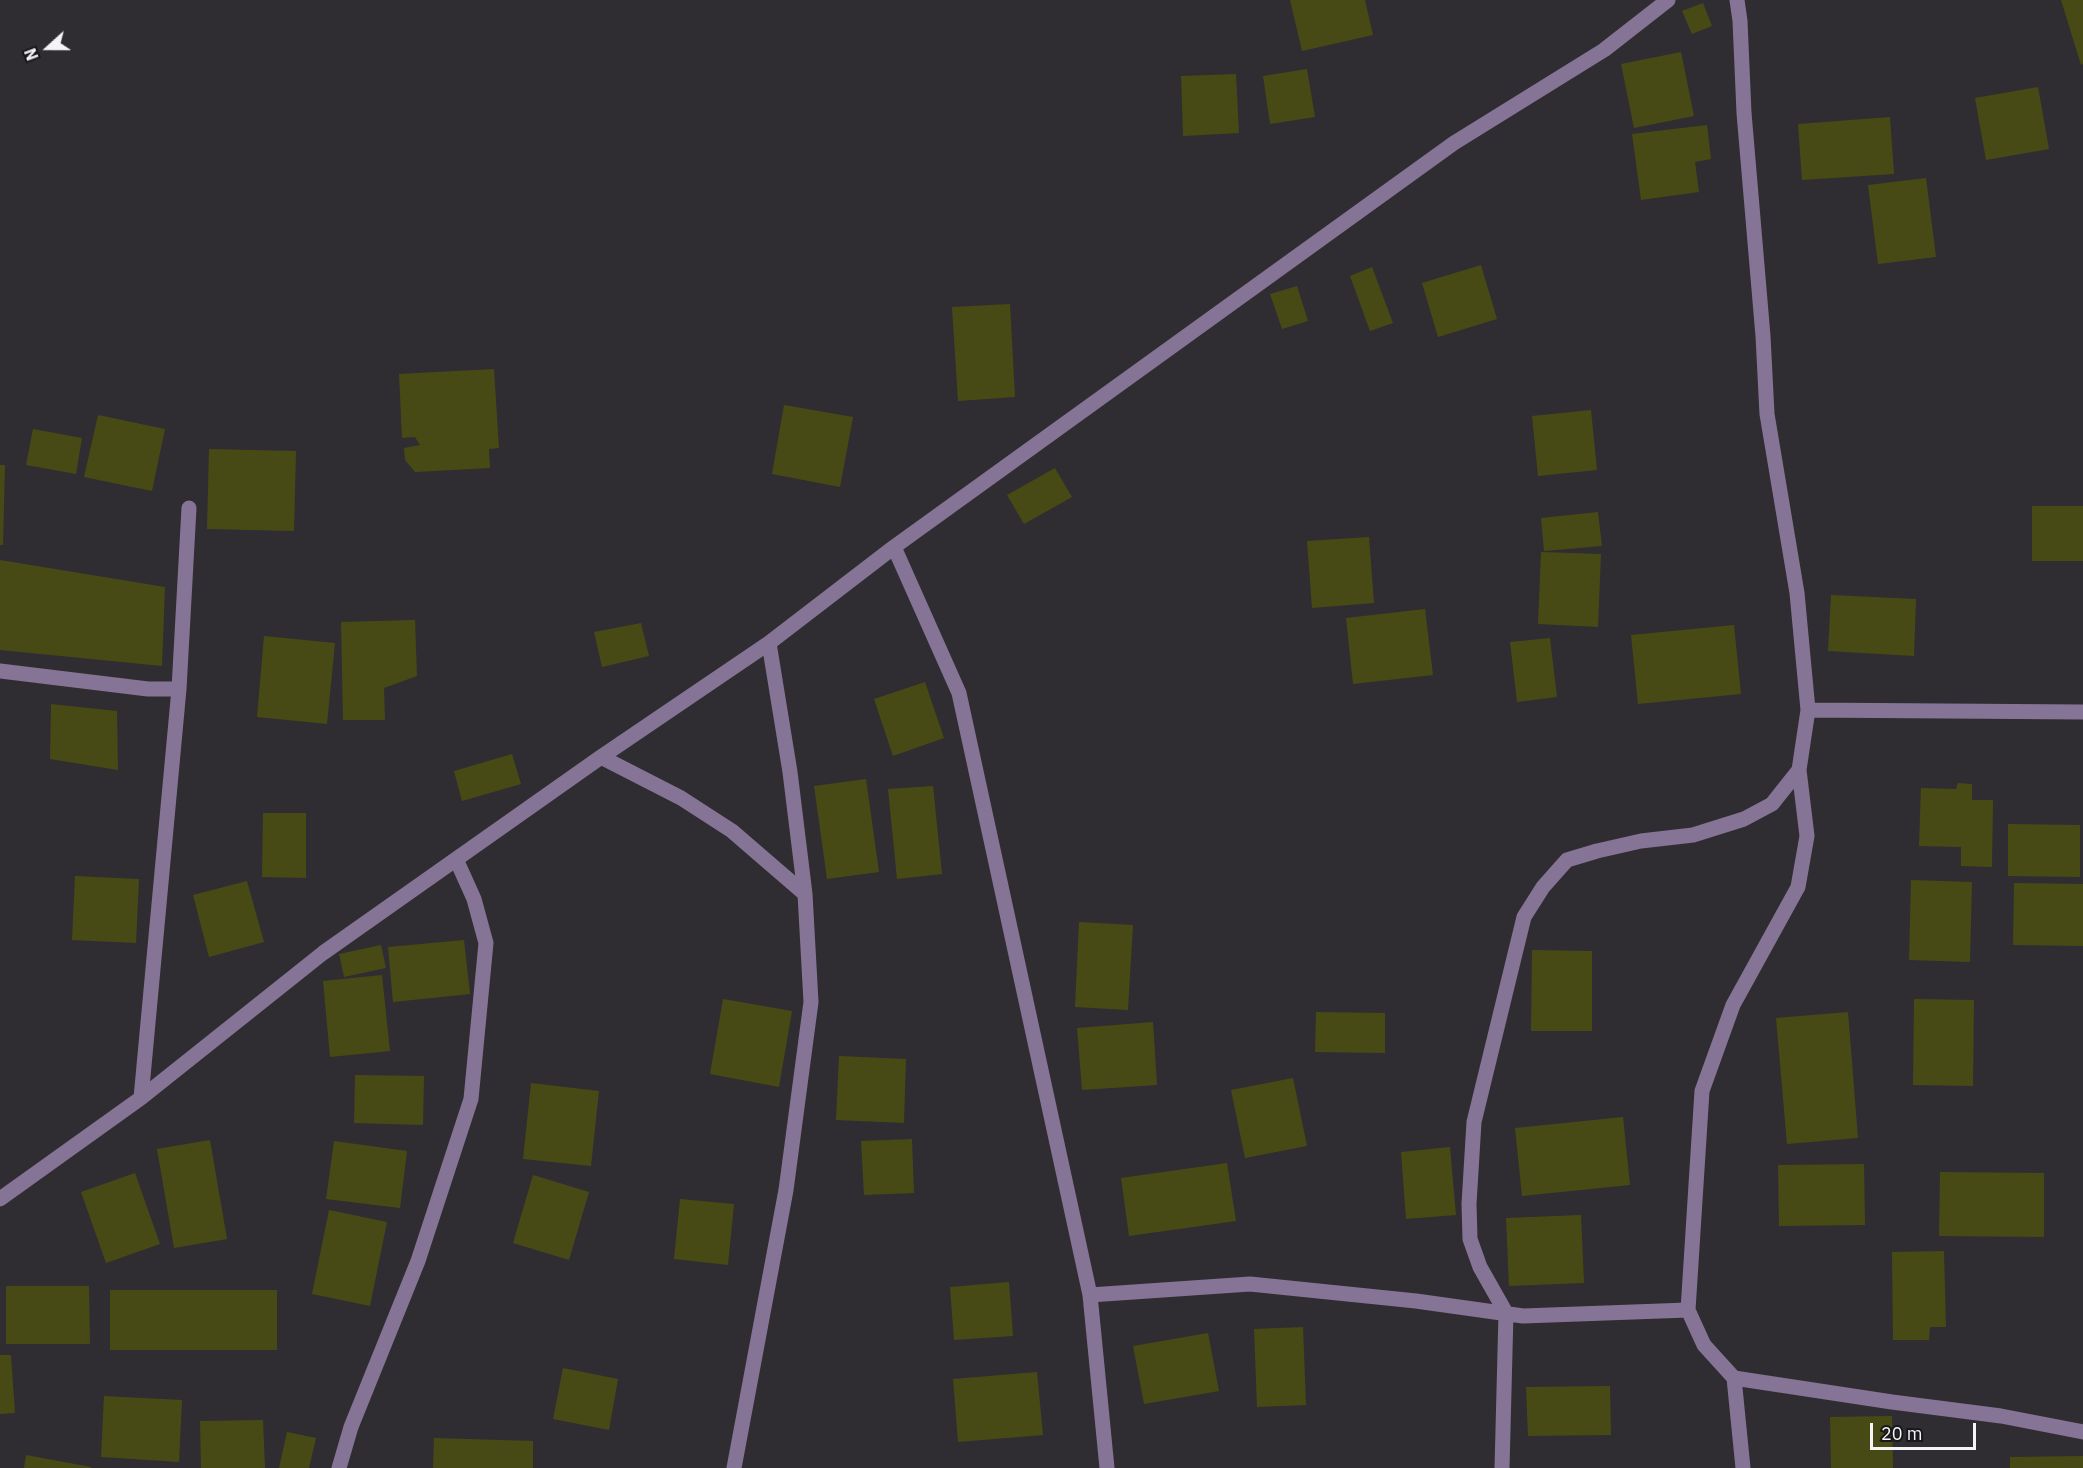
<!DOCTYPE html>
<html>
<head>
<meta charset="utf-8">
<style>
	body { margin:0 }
	#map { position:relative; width:2083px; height:1468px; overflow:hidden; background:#2f2d31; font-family:"IBM Plex Sans",sans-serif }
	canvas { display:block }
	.north { position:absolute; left:18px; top:18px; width:60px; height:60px; -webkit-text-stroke:4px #171618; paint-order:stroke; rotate:249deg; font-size:16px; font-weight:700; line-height:24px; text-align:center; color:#f4f3f6 }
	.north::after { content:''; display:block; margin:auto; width:21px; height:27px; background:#f4f3f6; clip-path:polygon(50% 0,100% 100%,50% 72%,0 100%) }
	.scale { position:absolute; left:1870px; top:1423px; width:106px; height:27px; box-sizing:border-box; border:3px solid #f4f3f6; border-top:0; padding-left:8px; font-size:18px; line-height:21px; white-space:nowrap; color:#f4f3f6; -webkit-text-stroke:4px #171618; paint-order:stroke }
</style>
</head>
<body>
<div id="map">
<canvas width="2083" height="1468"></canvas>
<div class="north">N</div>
<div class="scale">20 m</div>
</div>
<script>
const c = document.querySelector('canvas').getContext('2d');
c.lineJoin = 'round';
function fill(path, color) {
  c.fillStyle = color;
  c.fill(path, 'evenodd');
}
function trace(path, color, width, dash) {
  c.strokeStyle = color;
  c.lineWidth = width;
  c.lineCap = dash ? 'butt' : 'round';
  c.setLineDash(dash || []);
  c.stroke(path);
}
fill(new Path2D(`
	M1290,0h75l8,35 -71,16z
	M2061,0h22v64l-2,1z
	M1703,3l9,23 -20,8 -10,-23z
	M1681,52l13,64 -60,12 -13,-64z
	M1307,69l8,48 -45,7 -7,-48z
	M1236,74l3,59 -56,3 -2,-60z
	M2038,87l11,62 -63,11 -11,-62z
	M1890,117l4,57 -92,6 -4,-56z
	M1707,125l4,34 -16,3 4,30 -58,8 -9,-66z
	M1926,178l10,79 -58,7 -10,-79z
	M1481,265l16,54 -59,18 -16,-54z
	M1372,267l21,56 -23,8 -20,-55z
	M1297,286l11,35 -26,8 -12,-35z
	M1010,304l5,93 -57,4 -6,-94z
	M494,369l5,79 -10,1 1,19 -75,4 -10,-12 -1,-12 16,-3 -5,-8 -13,1 -3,-64z
	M784,405l69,12 -13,70 -68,-13z
	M1591,410l6,60 -59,6 -6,-60z
	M98,415l67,14 -13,62 -68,-14z
	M33,429l49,9 -6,36 -50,-9z
	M209,449l87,2 -2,80 -87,-2z
	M0,465h5l-2,80h-3z
	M1055,468l17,29 -48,27 -17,-29z
	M2032,506h51v55h-51z
	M1598,512l4,34 -58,5 -3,-33z
	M1369,537l5,66 -62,5 -5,-67z
	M1541,552l60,2 -3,73 -60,-3z
	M0,560l165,27 -3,79 -162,-16z
	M1831,595l85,4 -2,57 -86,-5z
	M1425,609l8,66 -80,9 -7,-66z
	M415,620l2,56 -33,12 1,32h-42l-2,-98z
	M641,623l8,33 -47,11 -8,-35z
	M1734,625l7,69 -103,10 -7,-69z
	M264,636l71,7 -8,81 -70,-7z
	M1550,638l7,59 -40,5 -7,-60z
	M925,682l19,56 -51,18 -19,-57z
	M51,704l66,7 1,59 -68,-11z
	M512,754l9,30 -59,17 -8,-30z
	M866,779l13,93 -52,7 -13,-93z
	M1958,783l14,1v16h21l-1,67 -31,-1v-19l-42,-1 2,-58 35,1z
	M933,786l9,88 -45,5 -9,-90z
	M263,813h43v65l-44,-1z
	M2008,824l72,1v52l-72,-1z
	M75,876l64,3 -3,64 -64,-3z
	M1911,880l61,2 -2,80 -61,-2z
	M247,881l17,61 -55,15 -16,-62z
	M2014,883l69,1v62l-70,-1z
	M1079,922l54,3 -5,85 -53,-3z
	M464,940l6,54 -77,8 -5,-55z
	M381,945l5,23 -42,9 -5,-23z
	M1532,950l60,1v80h-61z
	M382,975l8,76 -60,6 -7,-76z
	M723,999l69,12 -13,76 -69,-13z
	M1914,999l60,1 -1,86 -60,-1z
	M1316,1012l69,1v40l-70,-1z
	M1848,1012l10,126 -71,6 -11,-126z
	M1153,1022l4,63 -75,5 -5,-62z
	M839,1056l67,3 -2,64 -68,-3z
	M355,1075l69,1 -1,49 -69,-2z
	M1293,1078l14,68 -62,12 -14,-68z
	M531,1083l68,8 -8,75 -68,-7z
	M1623,1117l7,68 -108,11 -7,-68z
	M912,1139l2,54 -50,2 -3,-54z
	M210,1140l17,99 -53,9 -17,-99z
	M334,1141l73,10 -7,57 -74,-9z
	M1450,1147l6,68 -50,4 -5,-67z
	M1227,1163l9,58 -107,15 -8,-58z
	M1864,1164l1,61 -86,1 -1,-61z
	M1940,1172l104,1v64l-105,-1z
	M135,1173l25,71 -54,19 -25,-71z
	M533,1175l56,17 -20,68 -56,-17z
	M680,1199l54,5 -6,61 -54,-6z
	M329,1210l58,12 -17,84 -58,-12z
	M1581,1215l3,68 -75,3 -3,-68z
	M1944,1251l2,76h-16l-1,13h-36l-1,-88z
	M1009,1282l4,54 -59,4 -4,-53z
	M6,1286h83l1,58h-84z
	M110,1290h167v60h-167z
	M1303,1327l3,78 -49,2 -3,-78z
	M1208,1333l11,58 -75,13 -11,-58z
	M0,1355h11l4,58 -15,1z
	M563,1368l55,11 -9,51 -56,-11z
	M1037,1372l6,63 -85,7 -5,-63z
	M1610,1386l1,49 -83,1 -2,-49z
	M104,1396l78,4 -3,62 -78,-5z
	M1892,1416l1,52h-62l-1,-51z
	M263,1420l2,48h-64l-1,-47z
	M287,1432l29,6 -7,30h-30z
	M434,1438l99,3v27h-100z
	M26,1455l65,12v1h-67z
	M2083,1456v12h-73v-11z`), '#484a16');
trace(new Path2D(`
	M1737,0l3,21 4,92 19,223 4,78 30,179 11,117
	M894,547l65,146 131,602 17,173
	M0,671l148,18h31l-38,409
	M179,689l10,-181
	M601,757l80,41 51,33 73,63
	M0,1199l141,-101 182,-145 278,-196 168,-114 125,-96 560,-404 150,-93 64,-50
	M1090,1295l160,-11 166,17 107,15 165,-6 14,-219 31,-86 65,-118 9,-51 -8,-66 9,-60 275,2
	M1688,1310l16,35 30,33 158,24 109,14 82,16
	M1734,1378l9,90
	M339,1468l12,-41 67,-166 53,-162 15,-156 -12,-44 -18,-40
	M734,1468l52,-278 25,-188 -6,-108 -15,-122 -21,-129
	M1502,1468l4,-155 -26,-46 -10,-28 -1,-35 5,-82 50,-205 19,-30 24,-27 30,-9 44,-10 52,-6 51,-16 28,-15 27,-34`), '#867496', 15);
</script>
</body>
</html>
